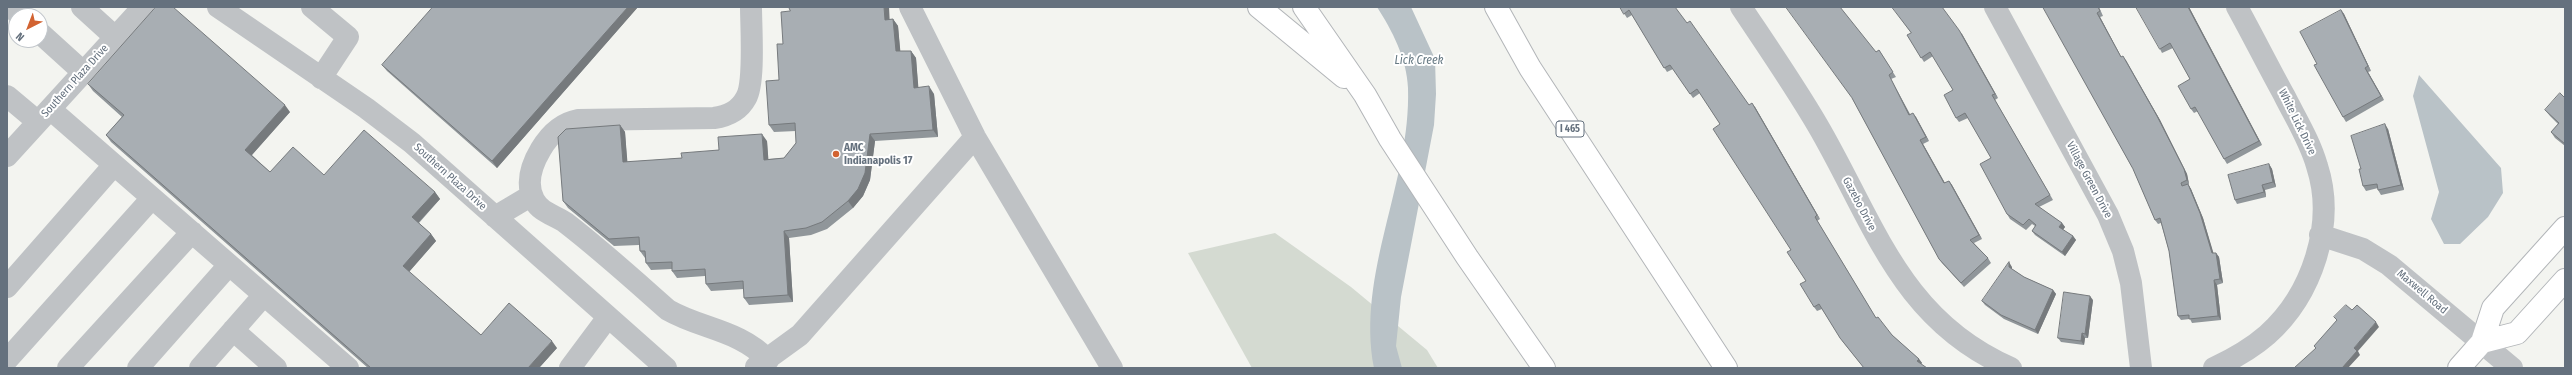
<!DOCTYPE html>
<html>
<head>
<meta charset="utf-8">
<style>
	body { margin:0 }
	#map { position:relative; width:2572px; height:375px; overflow:hidden; background:#f3f4f0; font-family:"Fira Sans Condensed",sans-serif }
	canvas { display:block }
	.frame { position:absolute; inset:0; border:8px solid #65717e; pointer-events:none }
	.north { position:absolute; left:8px; top:8px; width:40px; height:40px; box-sizing:border-box; background:#fff; border:1px solid #c1c6cb; border-radius:50%; rotate:222deg; font-size:11px; font-weight:700; line-height:16px; text-align:center; color:#65717e }
	.north::after { content:''; display:block; margin:auto; width:14px; height:18px; background:#d26331; clip-path:polygon(50% 0,100% 100%,50% 72%,0 100%) }
</style>
</head>
<body>
<div id="map">
<canvas width="2572" height="375"></canvas>
<div class="frame"></div>
<div class="north">N</div>
</div>
<script>
const c = document.querySelector('canvas').getContext('2d');
c.lineJoin = 'round';
function fill(path, color) {
  c.fillStyle = color;
  c.fill(path, 'evenodd');
}
function trace(path, color, width, dash) {
  c.strokeStyle = color;
  c.lineWidth = width;
  c.lineCap = dash ? 'butt' : 'round';
  c.setLineDash(dash || []);
  c.stroke(path);
}
function drawText(font, color, halo, rows, align = 'center') {
  c.font = font + ' "Fira Sans Condensed",sans-serif';
  c.lineWidth = 4;
  c.setLineDash([]);
  c.textBaseline = 'middle';
  c.strokeStyle = halo;
  c.fillStyle = color;
  for (const [text, x, y, turn = 0] of rows) {
    c.save();
    c.translate(x, y);
    c.rotate((+turn || 0) * Math.PI / 180);
    c.textAlign = isNaN(turn) ? turn : align;
    if (halo) c.strokeText(text, 0, 0);
    c.fillText(text, 0, 0);
    c.restore();
  }
}
fill(new Path2D(`
	M1275,233l76,54 76,63 11,18h-186l-64,-115z`), '#d4dad1');
fill(new Path2D(`
	M1377,7h34l24,52 1,35 -2,31 -33,172 -5,49 6,22h-28c-18,-95 37,-185 34,-280 -1,-29 -16,-58 -31,-81z
	M2419,75l82,93 2,25 -15,24 -28,27h-16l-13,-25 8,-27 -26,-96z`), '#b9c2c7');
const major = new Path2D(`
	M2482,342l35,-9 48,-53
	M2459,368l23,-26 11,-34 72,-80`);
const highway = new Path2D(`
	M1259,7l85,70
	M1304,7l61,88 25,44 77,118 77,111
	M1496,7l34,61 196,300`);
trace(major, '#b3b6b9', 24);
trace(highway, '#b2b5b8', 24);
trace(new Path2D(`
	M11,7l10,9
	M82,7l33,30
	M218,7l148,101 46,35 254,225
	M312,7l36,30 -27,41
	M751,7c0,19 4,76 -5,91 -7,13 -18,18 -32,20l-136,2c-16,3 -28,14 -37,29 -9,15 -16,34 -7,51 7,13 21,15 32,23 35,27 68,57 102,87 33,19 72,20 100,50
	M910,7l65,130 137,231
	M1741,7c26,39 53,78 77,119 56,96 82,194 193,242
	M1995,7l113,208 15,36 8,32 10,85
	M40,33l43,39
	M7,96l31,26
	M50,109l298,259
	M7,156l136,-149
	M495,217l37,-22
	M2320,235l43,14 26,16 123,103
	M7,287l107,-122
	M233,330l43,38
	M7,360l145,-162
	M756,367l44,-32 175,-198
	M68,368l124,-136
	M138,368l91,-103
	M200,368l64,-73
	M570,368l38,-51
	M2214,368c19,-9 37,-19 53,-33 45,-40 69,-111 50,-169 -7,-25 -21,-47 -33,-71 -16,-29 -31,-59 -47,-88`), '#bfc2c5', 22);
trace(major, '#fff', 22);
trace(highway, '#fff', 22);
fill(new Path2D(`
	M433,7h205l-141,161 -110,-97 -5,-6z
	M889,7v13l4,-1 5,7 2,25h11l5,7 2,29 16,7 4,43 -63,4 -5,39 -7,16 -10,12 -26,21 -16,6 -22,3 4,64 -44,3 -5,-7v-9l-33,2 -5,-7 -1,-8 -28,2 -5,-7v-2l-21,1 -5,-7 -1,-5 -5,-7 -1,-6 -25,1 -46,-38 -5,-7 57,-76 5,7 2,30 55,-4 37,-8 48,-9 1,18 16,-1 12,-15v-12l-22,1 -5,-7 10,-45 4,-36 7,-33z
	M1620,7l67,16 62,82 6,2 65,112 -3,2 59,97 16,17 27,24 3,4 -1,1 6,4h-63l-21,-26 -21,-33 -5,2 -3,-4 -8,-26 -15,-31 -71,-126 -20,-31 -7,5 -20,-29 -6,3 -35,-57 -5,3z
	M2043,7h56l4,9 -3,1 21,40 5,3 34,60 27,54 2,10h-1l3,5 12,29 10,35h3l3,4 4,26 -6,2 4,35 -29,3 -2,-4 -9,1 -3,-4 -9,-65 -8,-28 -3,1 -3,-4 -22,-51z
	M2189,7l73,138 -35,19 -3,-5 -26,-48 -4,2 -3,-4 -1,-30 -17,-31 -11,5 -2,-4z
	M2341,10l3,4 27,57 -3,1 16,28 -38,22 -3,-5 -26,-53z
	M1962,34l36,64 -3,2 58,100 -14,7 23,16 3,4 -2,3 10,6 3,4 -11,16 -30,-21 -3,-4 3,-5 -3,-2 -6,6 -16,-11 -3,-5 -16,-56 -23,-40 -9,4 -3,-4 -3,-28 -20,-34 -9,6 -17,-27z
	M1879,50l17,27 -5,2 19,35 6,3 13,24 -6,3 22,39 4,-2 3,4 30,54 -8,4 14,15 3,5 -27,24 -22,-24 -3,-4 -87,-161 24,-46z
	M88,84l202,28 -38,43 18,17 54,3 111,17 5,7 -21,24 12,11 5,7 -27,31 72,63 76,13 -18,20h-171l-257,-226 -5,-7 16,-18 -29,-26z
	M2565,98v48l-10,-8 -4,-6 7,-8 -8,-8 -5,-6z
	M2388,129l16,61 -23,5 -3,-5v-2l-12,3 -3,-5 -2,-17z
	M2269,164l3,5 4,18 -11,3 1,7 -29,7 -2,-4z
	M2012,267v2l12,8 29,13 3,4 -18,40 -34,-15 -19,-14 -3,-4z
	M2093,300l-5,38h-3l-1,7 -23,-3 -3,-4z`), '#90969a');
fill(new Path2D(`
	M628,7h10l-141,161 -5,-7z
	M884,7h5l1,20 -5,-7z
	M2188,7h1l73,138 -3,-4z
	M2341,10l3,4 27,57 -3,-5z
	M2097,13l3,4 24,45 -3,-5z
	M893,19l5,7 3,32 -5,-7z
	M1959,30l3,4 36,64 -3,-4z
	M911,51l5,7 3,37 -5,-7z
	M2123,56l37,64 27,54 2,10 -2,-4z
	M2365,68l3,4 16,28 -3,-4z
	M1889,75l2,4 21,40 -3,-4z
	M929,86l5,8 4,43 -5,-7z
	M1992,95l3,5 58,100 -3,-5z
	M1752,103l3,4 65,112 -3,-4z
	M285,105l5,7 -40,45 -5,-7z
	M1913,113l3,4 13,24 -3,-4z
	M2385,124l3,5 16,61 -3,-5z
	M620,125l5,7 3,37 -5,-7z
	M762,134l5,7 2,26 -5,-7z
	M870,134l5,7 -5,39 -7,16 -10,12 -5,-7z
	M1920,140l3,4 24,43 -3,-4z
	M2269,164l3,5 4,18 -3,-5z
	M1949,181l3,4 30,54 -3,-4z
	M2188,184l3,5 12,29 12,40 -3,-5z
	M2262,185l3,5 1,7 -2,-5z
	M435,192l5,7 -23,25 -5,-7z
	M1815,217l2,4 62,102 -3,-5z
	M2062,223l3,4 -3,4 -3,-4z
	M784,231l5,7 4,64 -5,-7z
	M431,234l5,7 -28,32 -5,-7z
	M2073,236l3,4 -11,16 -3,-4z
	M2216,253l3,4 4,26 -3,-4z
	M2009,262l3,5v4l-3,-4z
	M2214,280l3,5 4,35 -3,-4z
	M2053,290l3,4 -18,40 -3,-4z
	M2090,296l3,4 -5,38 -3,-4z
	M2376,322l3,5 -21,24 2,4 -12,13h-6l12,-20z
	M2082,333l3,5 -1,7 -3,-4z
	M552,341l5,7 -18,20h-11z
	M1919,359l3,4 -2,2 -3,-4z`), '#767a7d');
const building = new Path2D(`
	M156,7h17l112,98 -40,45 25,22 23,-25 31,28 40,-45 71,62 -23,25 19,17 -28,32 78,69 28,-32 43,38 -24,27h-157l-265,-233 18,-20 -36,-31z
	M433,7h195l-136,154 -110,-96z
	M789,7h95l1,13 8,-1 3,32h15l3,37 15,-2 4,44 -63,4 -5,39 -7,16 -10,12 -26,21 -16,6 -22,3 4,64 -44,3 -1,-17 -37,3 -1,-15 -33,2v-9l-26,1 -1,-12h-5l-1,-14 -30,2 -46,-38 -5,-64 8,-8 54,-4 3,37 59,-4 -1,-5 38,-3 -1,-13 44,-3 2,26 20,-2 12,-15 -1,-20 -26,2 -3,-44 13,-1 -2,-36h6l-2,-32 9,-1z
	M1620,7h55l12,16 3,-2 59,84 3,-2 65,112 -2,2 61,101 2,-1 14,18 27,24 -2,2 10,7h-63l-24,-30 -21,-34 -5,3 -14,-23 6,-3 -19,-29 4,-2 -78,-121 7,-5 -23,-35 -7,5 -20,-29 -6,3 -35,-58 -5,4z
	M1786,7h54l36,45 3,-2 14,22 -4,3 20,40 4,-2 13,24 -6,3 24,43 5,-2 30,54 -9,5 18,18 -27,25 -22,-24 -87,-161z
	M1892,7h50l17,23 36,64 -3,1 58,100 -15,9 27,19 -3,4 14,9 -11,16 -30,-21 4,-6 -7,-6 -6,6 -16,-11 -27,-50 11,-6 -26,-45 -9,5 -12,-23 9,-5 -23,-38 -9,6 -14,-23 4,-2z
	M2043,7h55l2,4 -3,2 24,44 2,-1 34,60 27,53 3,11 -6,3 1,3 6,-2 12,29 12,40h4l4,26 -6,1 4,36 -29,3v-4l-11,1 -9,-65 -9,-33 -5,2 -22,-51z
	M2136,7h52l71,134 -35,18 -29,-52 -4,2 -13,-23 12,-7 -20,-36 -10,6z
	M2341,10l27,56 -3,2 16,28 -38,21 -29,-52 3,-1 -17,-32z
	M2560,93l5,5v46l-14,-12 8,-9 -14,-13z
	M2385,124l16,61 -23,5 -1,-6 -14,2 -4,-17h2l-10,-33z
	M2269,164l4,18 -11,3 2,7 -29,8 -7,-25z
	M2009,262v5l15,10 29,13 -18,40 -34,-15 -19,-14z
	M2064,292l26,4 -5,38 -3,-1 -1,8 -23,-3z
	M2346,305l6,5 5,-5 19,17 -22,26 3,3 -15,17h-48l22,-20 -2,-2 23,-26 -3,-3z`);
fill(building, '#a8aeb3');
trace(building, '#767a7d', 1);
for (const [x, y, r, color] of [
	[836,154,4,"#d26331"]
]) {
  const dot = new Path2D();
  dot.arc(x, y, r, 0, 2 * Math.PI);
  c.fillStyle = color;
  c.fill(dot);
  trace(dot, '#fff', 1.5);
}
for (const [x, y, w] of [
	[1570,129,28]
]) {
  const box = new Path2D();
  box.roundRect(x - w / 2, y - 8, w, 16, 3);
  c.fillStyle = '#fff';
  c.fill(box);
  trace(box, '#65717e', 1);
}
drawText('bold 10px', '#65717e', null, [
	["I 465",1570,129]
]);
drawText('11px', '#65717e', '#fff', [
	["Southern Plaza Drive",75,81,-48],
	["White Lick Drive",2297,122,64],
	["Southern Plaza Drive",450,177,42],
	["Village Green Drive",2089,180,62],
	["Gazebo Drive",1859,204,62],
	["Maxwell Road",2422,292,40]
]);
drawText('bold 11px', '#65717e', '#fff', [
	["AMC",844,148],
	["Indianapolis 17",844,161]
], 'left');
drawText('italic 12px', '#667983', '#fff', [
	["Lick Creek",1419,61]
]);
</script>
</body>
</html>
